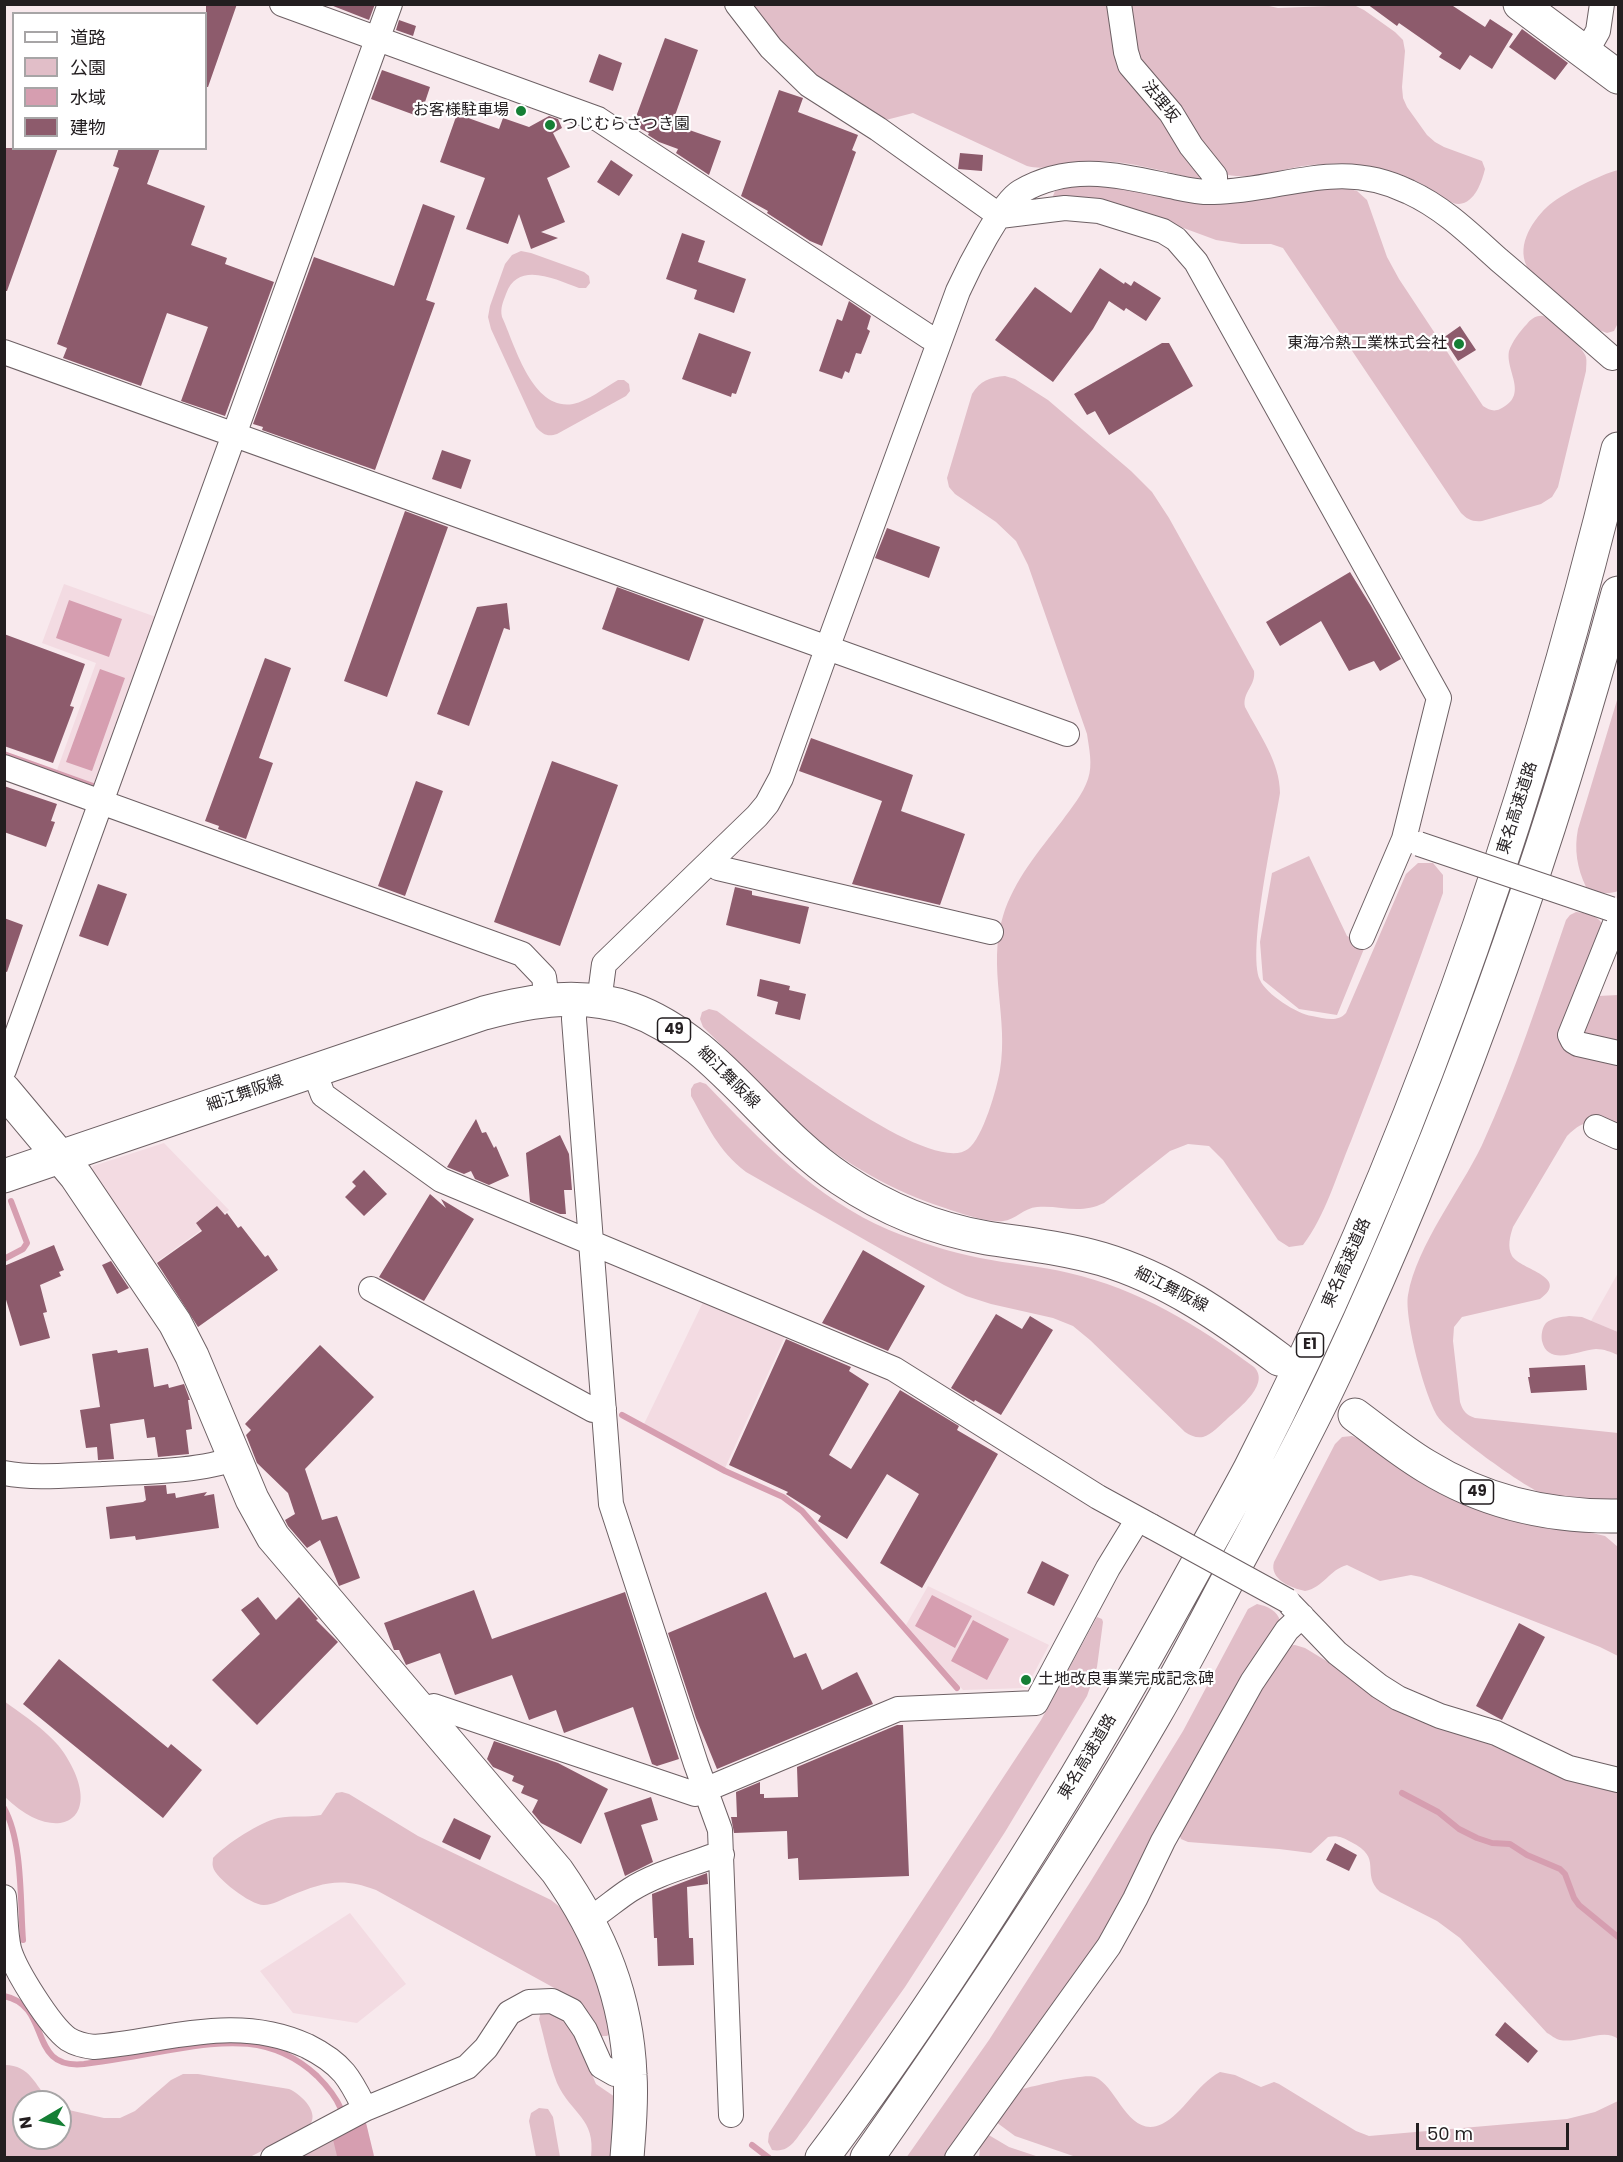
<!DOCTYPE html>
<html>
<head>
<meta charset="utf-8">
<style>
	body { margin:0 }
	#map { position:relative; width:1623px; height:2162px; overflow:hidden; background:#f8e9ed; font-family:Poppins,"Noto Sans JP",sans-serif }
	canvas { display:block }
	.frame { position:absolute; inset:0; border:6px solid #231e20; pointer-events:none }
	.legend { position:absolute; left:12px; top:12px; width:195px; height:138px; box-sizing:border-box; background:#fff; border:2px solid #a7a5a6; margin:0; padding:8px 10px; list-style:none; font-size:18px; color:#231e20 }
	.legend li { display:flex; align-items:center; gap:12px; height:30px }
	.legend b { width:30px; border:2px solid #a7a5a6 }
	.north { position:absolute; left:12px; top:2090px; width:60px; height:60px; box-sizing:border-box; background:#fff; border:2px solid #a7a5a6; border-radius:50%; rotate:261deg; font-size:16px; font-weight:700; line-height:24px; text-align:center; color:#231e20 }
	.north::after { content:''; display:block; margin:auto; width:21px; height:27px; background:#157f35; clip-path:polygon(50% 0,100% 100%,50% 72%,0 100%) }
	.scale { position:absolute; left:1416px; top:2123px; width:153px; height:27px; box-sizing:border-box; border:3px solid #231e20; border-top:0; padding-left:8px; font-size:18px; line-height:21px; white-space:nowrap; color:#231e20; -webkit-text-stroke:4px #fff; paint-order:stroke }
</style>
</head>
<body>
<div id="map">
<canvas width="1623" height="2162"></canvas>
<div class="frame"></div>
<ul class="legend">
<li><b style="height:8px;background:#fff"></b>道路</li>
<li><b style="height:16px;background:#e1bec8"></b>公園</li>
<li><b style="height:16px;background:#d69eb0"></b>水域</li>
<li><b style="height:16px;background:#8d5b6c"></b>建物</li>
</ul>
<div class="north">N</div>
<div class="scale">50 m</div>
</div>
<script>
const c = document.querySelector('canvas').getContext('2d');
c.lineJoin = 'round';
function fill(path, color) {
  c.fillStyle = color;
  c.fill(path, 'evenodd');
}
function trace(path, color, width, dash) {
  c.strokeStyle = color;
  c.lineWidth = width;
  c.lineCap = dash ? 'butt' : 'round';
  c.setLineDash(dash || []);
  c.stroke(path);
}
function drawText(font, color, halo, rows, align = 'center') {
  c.font = font + ' Poppins,"Noto Sans JP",sans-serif';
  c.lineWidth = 4.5;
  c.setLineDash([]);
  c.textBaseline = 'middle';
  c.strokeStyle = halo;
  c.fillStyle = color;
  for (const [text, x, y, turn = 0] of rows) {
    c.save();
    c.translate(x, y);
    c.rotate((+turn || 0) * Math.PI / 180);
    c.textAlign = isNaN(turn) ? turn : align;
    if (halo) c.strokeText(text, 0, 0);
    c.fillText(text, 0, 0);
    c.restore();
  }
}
fill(new Path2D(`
	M64,584l92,33 -60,167 -39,-14 39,-107 -54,-20z
	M164,1143l65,67 -78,56 -61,-91 3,-9z
	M1618,1273v59l-27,-11z
	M705,1298l82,34 -62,136 -81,-44z
	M928,1586l121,59 -23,43 -63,2 -57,-65z
	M350,1913l56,71 -49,39 -64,-10 -33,-42z`), '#f3dbe2');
fill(new Path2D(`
	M1260,4l18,4 76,-3 10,5 31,22 8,8 2,11 -3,36 1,11 4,9 20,28 8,7 9,5 38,14 3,8c-3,12 -10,34 -26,35 -9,0 -17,-8 -24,-12 -19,-13 -41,-21 -64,-25 -22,-5 -45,-4 -68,-1 -24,4 -59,16 -81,7l-84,-107 -13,-61z
	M747,5h365l8,48 83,122 -5,4c-33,-7 -68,-18 -102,-18 -23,-1 -48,11 -69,5l-114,-53 -31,8 -68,-42z
	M1618,170v153l-4,8 -7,2 -8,-3 -70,-60c-14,-21 1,-47 18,-63 12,-12 55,-33 71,-37z
	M1079,185l35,2 90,17 22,-1 100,-15h20l11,3 10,9 20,57 12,22 84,127c6,4 11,6 17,3 30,-14 5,-38 9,-58 3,-9 11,-20 18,-27 3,-4 9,-9 16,-8 8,2 41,32 43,41 1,4 0,10 0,14l-28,116 -6,10 -11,7 -59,17c-10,1 -15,-2 -21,-8l-178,-265 -12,-4h-30l-25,-4 -65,-24 -97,-18 -1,-2 2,-5z
	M521,251l10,2 53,19 5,4 1,7 -4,5h-7c-23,-8 -61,-28 -73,6 -3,8 -6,14 -4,23 13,28 30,94 71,87 15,-3 31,-16 45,-24h6l5,4 1,7 -4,5 -69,38c-9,3 -14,1 -21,-7l-45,-98 -3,-12 2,-11 15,-42 7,-9z
	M1005,376l10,3 33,21 83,71 21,21 17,26 85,153c2,15 -12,21 -9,36 14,27 35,55 35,86 -6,37 -33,158 -20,187 6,14 37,34 52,36 12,2 25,7 34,-3l60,-139 12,-11h15l10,12v18c-29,83 -60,166 -92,248 -14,33 -26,76 -48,104l-14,2 -11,-7 -55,-80 -14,-14 -21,-2 -18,7 -66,52c-25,12 -42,2 -67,4 -13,1 -22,13 -34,14 -16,2 -43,-8 -58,-13 -52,-17 -101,-44 -142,-81 -35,-32 -66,-68 -100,-100l-3,-8 2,-7 7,-3 8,2c36,27 212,168 251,138 15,-11 29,-61 32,-79 9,-51 -13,-103 3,-154 11,-36 36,-65 59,-95 10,-14 21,-27 26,-42 5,-14 1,-31 -1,-45l-59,-169 -12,-24 -20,-19 -41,-28 -6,-7 -2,-9 25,-84c8,-13 18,-17 33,-18z
	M1618,697v194c-11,4 -21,2 -32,-4 -9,-19 -12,-38 -8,-58z
	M1309,856l38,80 19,8 -29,71 -38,-6 -36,-29 -3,-38 12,-69z
	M1576,912c11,1 24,4 28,15l-40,99 54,35v69c-24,-8 -31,-14 -51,6l-54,91c-3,9 -6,20 -1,29 9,14 59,21 28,43l-78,18 -8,10 -1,14 7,61c3,9 6,13 15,16l143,15v66l-7,2c-23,-1 -50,1 -72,-9 -17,-7 -92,-61 -101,-75 -13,-20 -34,-99 -30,-122 9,-50 52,-104 74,-150 33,-72 58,-149 84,-225l4,-5z
	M1618,995v50l-35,-10 15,-39z
	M700,1082l6,2c55,57 109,114 183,146 30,12 60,22 91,28 30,6 60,8 89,15 70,16 128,52 185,94 17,17 -16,42 -28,53 -7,6 -14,14 -23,17 -7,1 -12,-1 -18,-5l-95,-92 -17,-14 -20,-8 -62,-14 -25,-8 -22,-11 -198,-113c-29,-23 -37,-44 -55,-76v-7l3,-5z
	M1569,1316l13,1 36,15v23c-7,-3 -14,-6 -22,-6 -17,1 -48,18 -54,-8 -1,-6 0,-13 4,-18 6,-5 15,-6 23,-7z
	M1352,1436l236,96 17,4 13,11v109l-18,-9 -179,-70 -10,-2 -31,6 -33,-16c-17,4 -24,23 -42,26 -14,-3 -36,-12 -31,-29l61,-118 7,-7z
	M1257,1604c10,2 21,7 23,17l-165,297 -169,239 -40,1 83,-118 100,-156 94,-153 65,-122z
	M1097,1617l5,2 1,3 -6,45 -10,29 -82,136 -100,155 -99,139c-11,13 -15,27 -34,24l-4,-8 1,-9 272,-413z
	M1295,1645l10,3 91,55 222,84v252c-14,-12 -40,5 -58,1 -5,-1 -9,-5 -13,-7l-87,-95 -23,-17 -57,-29c-20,-19 4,-34 -29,-50 -9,-5 -14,-7 -23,-5l-17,16 -32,-4 -91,-7 -7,-3 -3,-7 108,-186z
	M4,1701c19,14 47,32 60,52 44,67 -7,95 -59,44z
	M342,1792l7,2 69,42 133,64c37,25 49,91 60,133l-4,3h-6l-22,-33 -12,-8 -191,-105c-34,-13 -53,-8 -86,6 -8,3 -17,9 -26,9 -12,1 -49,-27 -51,-38 -1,-3 0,-6 0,-9 13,-14 47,-36 65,-40 14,-3 29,0 43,-3l15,-22z
	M541,2011h5l19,8 10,15 21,50 19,13 -2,60h-22c5,-39 -20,-43 -34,-74 -8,-20 -12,-43 -18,-64z
	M5,2065c25,0 30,20 45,37h-26v36h36v-30l44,10h16l15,-7 36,-31 12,-6h15l91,15c12,5 33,25 19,38l-58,30 -245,1z
	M1220,2072l15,3 26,12 13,-5 5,2 77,47 13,5 198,-17 28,-7 23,-11v56h-542l-61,-21 -19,-14 18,-29 8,-4c13,-3 63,-16 73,-12 22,9 34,63 67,47 22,-11 34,-39 58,-52z
	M539,2108l9,1 5,8 7,40h-24l-7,-36 2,-8z
	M987,2134l22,13 30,10 -60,1 2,-19z
	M338,2137l6,3 4,17 -52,1 35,-19z`), '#e1bec8');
fill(new Path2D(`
	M69,600l53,19 -13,38 -53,-19z
	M100,669l25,9 -33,93 -26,-9z
	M932,1595l40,21 -17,32 -40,-22z
	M973,1620l36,19 -22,41 -36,-19z`), '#d69eb0');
trace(new Path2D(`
	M4,754l92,33v2
	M4,1259l19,-10 4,-6 -16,-42
	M622,1415l103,56 58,26 19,14 155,177
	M1402,1793l36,19 21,17 18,9 15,5 18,1 17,11 33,14 5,5 9,24 5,7 39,32
	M4,1808c19,34 16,94 19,132
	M4,1996c49,10 22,74 80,68 29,-4 58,-9 86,-14 56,-9 102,-16 147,26 9,9 19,21 24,33
	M752,2145l17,13`), '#d69eb0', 6);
trace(new Path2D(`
	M349,2129l7,29`), '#d69eb0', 36);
fill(new Path2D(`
	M206,4h31l-29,83h-2z
	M328,4h47l-6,16z
	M1367,4h83l35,23 5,-8 23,15 -21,35 -22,-14 -10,15 -21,-13 3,-4 -43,-30 -2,3z
	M399,20l17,6 -3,10 -17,-6z
	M1522,29l46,34 -13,17 -46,-33z
	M665,38l33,12 -26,74 49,17 -12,34 -33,-22 2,-4 -19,-7 -11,-7 1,-2 -16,-8z
	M599,54l23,9 -9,28 -24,-9z
	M382,70l48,17 -10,30 -49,-18z
	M779,90l24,8 -5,14 60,23 -6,15 4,2 -34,94 -12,-5 -43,-28 1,-2 -27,-15z
	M457,114l42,15 4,-11 26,9 20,-11 9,3 4,9 -9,5 17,34 -23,11 18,44 -24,10 17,6 -27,11 -12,-35 -11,30 -42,-15 19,-51 -45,-16z
	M4,148h54l-51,143h-3z
	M119,148h41l-13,36 58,22 -14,39 36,13 -2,6 49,18 -49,134 -44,-15 27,-74 -41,-14 -26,73 -78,-28 4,-10 -10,-4 62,-176 -6,-2z
	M960,153l23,2 -1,16 -24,-2z
	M611,160l22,15 -14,21 -22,-14z
	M423,204l32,12 -29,84 9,3 -60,167 -113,-40 1,-3 -10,-3 61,-167 80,29z
	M682,233l23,8 -7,21 48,17 -12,34 -40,-14 3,-9 -31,-11z
	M1100,268l24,16 1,-2 6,4 3,-5 27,17 -15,23 -20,-13 -2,3 -15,-10 -16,28 -40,53 -58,-42 40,-53 36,26z
	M849,301l22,15 -4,13 3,2 -9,23 -5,-1 -7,20 -4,-2 -3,8 -23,-8 18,-52 5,2z
	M1460,326l16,24 -18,11 -15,-23z
	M699,333l52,19 -15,42 -4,-1 -1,4 -49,-18z
	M1162,343h7l24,43 -84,49 -14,-24 -8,4 -13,-21z
	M442,450l29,10 -10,29 -29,-10z
	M405,511l43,16 -61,170 -43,-16z
	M887,528l53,19 -11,31 -54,-20z
	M1350,572l21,34 30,53 -21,12 -6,-10 -25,10 -28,-50 -41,25 -14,-24z
	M617,587l87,32 -15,42 -87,-32z
	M507,603l3,27 -6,-2 -35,98 -32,-12 40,-107z
	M4,634l81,30 -15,42 4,1 -21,56 -49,-17z
	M265,658l26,10 -32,90 14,5 -27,76 -28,-10 1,-3 -14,-5z
	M811,738l102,37 -12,36 64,23 -25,71 -88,-21 30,-83 -83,-30z
	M552,761l66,24 -58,161 -66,-24z
	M416,781l27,10 -38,105 -27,-10z
	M4,786l53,18 -6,17 4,1 -9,25 -42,-15z
	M98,884l29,10 -19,52 -29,-10z
	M735,887l17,4v4l57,12 -9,37 -74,-19z
	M4,918l19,7 -16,47 -3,-1z
	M760,979l30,7 -1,4 17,4 -6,26 -25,-6 3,-12 -21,-6z
	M476,1119l6,14 4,-1 8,16 2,-2 13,30 -20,9 -14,-6 -4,-8 -7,3 -17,-7z
	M560,1135l9,19 3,36h-8l2,24h-6l-30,-12 -4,-49z
	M364,1170l23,24 -23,22 -19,-19 11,-11 -4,-4z
	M430,1194l16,14 -5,-9 33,20 -50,82 -45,-24z
	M217,1206l8,9 2,-2 11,15 3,-2 24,31 3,-2 10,15 -80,57 -41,-64 45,-32 -6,-8z
	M54,1245l10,25 -5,2 2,4 -21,9 7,27 -4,1 7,25 -30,8 -16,-53v-27z
	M863,1250l62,36 -37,65 -66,-28z
	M111,1261l18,27 -12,6 -15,-29z
	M996,1314l26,15 8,-13 23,14 -52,85 -26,-15 -1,2 -23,-14z
	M786,1339l65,28 -2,4 20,13 -40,71 22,14 49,-79 59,36 -2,4 41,24 -76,134 -42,-25 39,-69 -32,-20 -40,65 -29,-18 3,-5 -35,-22 2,-2 -59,-27z
	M320,1345l54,52 -69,72 17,51 15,-4 23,62 -21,8 -19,-46 -13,8 -19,-22 -3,-6 10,-6 -7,-21 -31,-30 -11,-28 5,-5 -6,-6z
	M148,1348l6,39 14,-3 1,4 15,-4 6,16h-2l4,29 -6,1 3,24 -31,3 -3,-20 -8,1 -3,-19 -34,5 4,35 -16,1 -1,-13 -11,1 -6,-38 20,-3 -8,-53 25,-4 1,3z
	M1585,1365l2,25 -56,3 -3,-16h2l-1,-9z
	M166,1485l1,9 8,-1 1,5 31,-6 -3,4 10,-2 5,34 -83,12 -1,-4 -25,3 -4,-32 37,-5 3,-2 -2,-14z
	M1042,1561l27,14 -15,31 -27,-13z
	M474,1590l18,49 133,-47 54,167 -22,7 -5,-2 -19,-57 -69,26 -8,-23 -27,10 -17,-45 -57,20 -15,-42 -34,12 -7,-15h-5l-10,-27z
	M766,1592l28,66 12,-5 16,37 35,-18 16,32 -156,65 -21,-51 -28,-85z
	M258,1597l18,23 23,-23 19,22 -2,1 22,22 -81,83 -45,-45 48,-46 -19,-24z
	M1519,1623l26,14 -43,83 -26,-14z
	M59,1659l109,89 3,-4 31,26 -39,48 -140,-114z
	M897,1725h6l6,151 -110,4 -1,-22 -10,1 -1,-28 -53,2 -3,-16h6l-1,-25 24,-10v12h4v4l34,-1 -1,-30z
	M494,1741l64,22 50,26 -27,55 -40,-21 -9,-11 6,-12 -17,-7 3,-7 -12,-5 2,-5 -21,-9 -6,-8z
	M651,1797l7,23 -17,5 12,37 -28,14 -21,-63z
	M454,1818l37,18 -11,24 -38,-18z
	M1335,1843l22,12 -8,16 -23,-11z
	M707,1873l1,11 -21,3 2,51h4l1,27 -36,1 -1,-28h-3l-2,-44z
	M1505,2022l33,29 -10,12 -33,-28z`), '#8d5b6c');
const street = new Path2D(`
	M282,4l316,115 331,218 10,3
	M737,4l34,44 38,37 69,44 122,87 65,-8 34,3 64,20 13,8 20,23 243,436 -35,141 -42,98
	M1119,4l7,48 4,13 41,48 20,33 24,30v16
	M1586,52l12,-21 4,-27
	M4,352l1063,382
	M4,767l518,187 22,23 3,23
	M711,861l7,7 273,64
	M1618,916l-48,119 3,6 5,3 40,9
	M575,999l-1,20 37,485 85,260 24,66 11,285
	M599,1002l5,-38 153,-148 10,-12 14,-26 51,-143 126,-344c10,-22 43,-88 62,-99 48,-28 93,-18 145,-7 16,3 32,8 49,7 70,-1 124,-35 195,0 35,16 62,43 90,68 38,32 75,65 113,98
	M4,1070l386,-1066
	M314,1071l9,24 118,85 453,189 204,128 53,29
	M1596,1127l22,10
	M371,1289l222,121 11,-1
	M4,1473c32,6 65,2 98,1 38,-2 99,-2 133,-16
	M1291,1605l46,48 42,33 19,12 42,18 56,17 73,35 49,12
	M424,1715l10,-9 261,88 203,-85 138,-6 72,-135 30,-49
	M4,1897c2,17 1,35 5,52 6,21 41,77 59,90 8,5 17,7 26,8 74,-6 141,-34 213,-1 14,7 27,15 37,27 9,11 15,24 21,36
	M588,1920c15,-9 28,-21 42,-30 25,-16 56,-24 83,-34l9,-1
	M273,2158l92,-49 102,-42 19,-19 23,-35 20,-11 23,-1 20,10 13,19 16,36 14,8 15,-1
	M957,2158l152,-212 26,-47 28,-58 89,-159 35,-52 15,-14`);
const secondary = new Path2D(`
	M1520,4l98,73
	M4,1090l72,86 99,147 17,33 60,143 21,38 284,334c44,63 70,127 73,204 2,27 -1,55 -3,83`);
const primary = new Path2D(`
	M4,1176l480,-163c49,-13 98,-21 147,-4 85,30 134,120 210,170 43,29 94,50 146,59 39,6 77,10 115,21 67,20 122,59 177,100
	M1355,1415c23,17 46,36 71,51 58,36 125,51 192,50`);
const highway = new Path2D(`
	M822,2158c92,-122 175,-251 254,-381 41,-69 80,-138 118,-207 19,-34 38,-67 56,-101 165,-322 283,-669 368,-1020
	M867,2158c101,-144 199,-290 287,-442 28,-48 53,-97 79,-146 36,-67 73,-134 105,-203 116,-249 208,-509 280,-774`);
trace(street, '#6d6064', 26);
trace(secondary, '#6d6064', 35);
trace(primary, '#6d6064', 35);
trace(highway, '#6d6064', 35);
trace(street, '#fff', 24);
trace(secondary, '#fff', 33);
trace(primary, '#fff', 33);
trace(highway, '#fff', 33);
const streetBridge = new Path2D(`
	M1419,844l192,65
	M1151,1526l137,75`);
trace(streetBridge, '#6d6064', 26, []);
trace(streetBridge, '#fff', 24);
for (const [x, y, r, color] of [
	[521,111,6,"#157f35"],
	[550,125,6,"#157f35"],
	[1459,344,6,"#157f35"],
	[1026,1680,6,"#157f35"]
]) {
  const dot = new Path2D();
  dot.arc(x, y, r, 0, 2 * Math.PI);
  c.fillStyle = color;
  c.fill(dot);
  trace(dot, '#fff', 2);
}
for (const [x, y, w] of [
	[674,1030,33],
	[1310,1345,27],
	[1477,1492,33]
]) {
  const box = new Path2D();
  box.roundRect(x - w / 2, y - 12, w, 24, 4.5);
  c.fillStyle = '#fff';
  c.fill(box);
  trace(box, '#231e20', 1.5);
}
drawText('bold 15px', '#231e20', null, [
	["49",674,1030],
	["E1",1310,1345],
	["49",1477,1492]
]);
drawText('16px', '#231e20', '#fff', [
	["法理坂",1160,102,51],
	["東名高速道路",1518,808,-72],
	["細江舞阪線",728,1078,45],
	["細江舞阪線",245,1094,-19],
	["東名高速道路",1347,1263,-66],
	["細江舞阪線",1171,1290,27],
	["東名高速道路",1088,1757,-59]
]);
drawText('16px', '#231e20', '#fff', [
	["お客様駐車場",509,111],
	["つじむらさつき園",562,125,"left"],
	["東海冷熱工業株式会社",1447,344],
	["土地改良事業完成記念碑",1038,1680,"left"]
], 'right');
</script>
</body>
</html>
